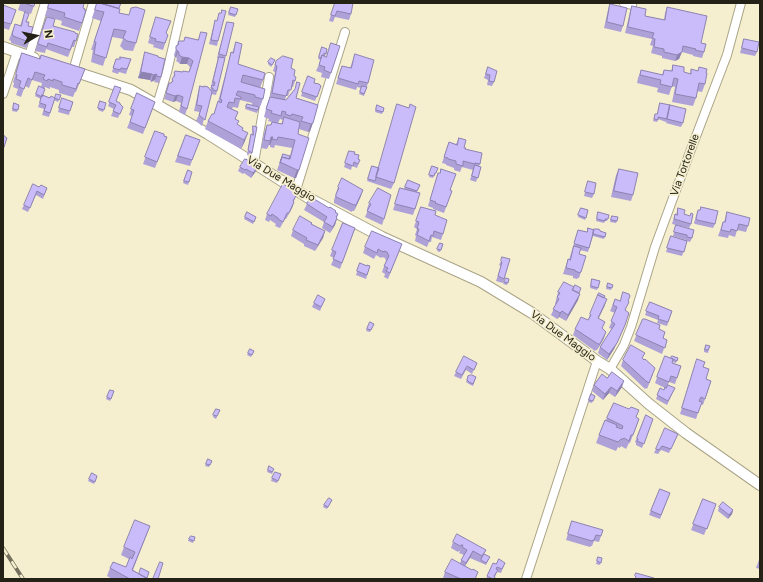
<!DOCTYPE html>
<html>
<head>
<meta charset="utf-8">
<style>
	body { margin:0 }
	#map { position:relative; width:763px; height:582px; overflow:hidden; background:#f5efcf; font-family:Figtree,sans-serif }
	canvas { display:block }
	.frame { position:absolute; inset:0; border:4px solid #242216; pointer-events:none }
	.north { position:absolute; left:16px; top:16px; width:40px; height:40px; -webkit-text-stroke:3px #f5efcf; paint-order:stroke; rotate:81deg; font-size:11px; font-weight:700; line-height:16px; text-align:center; color:#242216 }
	.north::after { content:''; display:block; margin:auto; width:14px; height:18px; background:#242216; clip-path:polygon(50% 0,100% 100%,50% 72%,0 100%) }
</style>
</head>
<body>
<div id="map">
<canvas width="763" height="582"></canvas>
<div class="frame"></div>
<div class="north">N</div>
</div>
<script>
const c = document.querySelector('canvas').getContext('2d');
c.lineJoin = 'round';
function trace(path, color, width, dash) {
  c.strokeStyle = color;
  c.lineWidth = width;
  c.lineCap = dash ? 'butt' : 'round';
  c.setLineDash(dash || []);
  c.stroke(path);
}
function fill(path, color) {
  c.fillStyle = color;
  c.fill(path, 'evenodd');
}
function drawText(font, color, halo, rows, align = 'center') {
  c.font = font + ' Figtree,sans-serif';
  c.lineWidth = 3.5;
  c.setLineDash([]);
  c.textBaseline = 'middle';
  c.strokeStyle = halo;
  c.fillStyle = color;
  for (const [text, x, y, turn = 0] of rows) {
    c.save();
    c.translate(x, y);
    c.rotate((+turn || 0) * Math.PI / 180);
    c.textAlign = isNaN(turn) ? turn : align;
    if (halo) c.strokeText(text, 0, 0);
    c.fillText(text, 0, 0);
    c.restore();
  }
}
const minor = new Path2D(`
	M624,3l8,2
	M29,56l16,-53
	M73,71l20,-68
	M3,94l14,-42
	M157,105l10,-33 16,-69
	M254,163l15,-86
	M296,190l49,-158
	M610,369l14,-24 7,-18 24,-80 35,-95 37,-97 14,-52
	M526,579l71,-218`);
const major = new Path2D(`
	M3,47l31,11
	M70,70l61,20 77,44 99,63 75,40 99,45 51,31 65,48 13,8 39,35 37,29 74,52`);
trace(minor, '#aaa487', 10);
trace(major, '#aaa487', 12);
trace(minor, '#fff', 8);
trace(major, '#fff', 10);
const rail = new Path2D(`
	M3,548l20,31`);
trace(rail, '#74705d', 4);
trace(rail, '#f5efcf', 2.5, [8]);
fill(new Path2D(`
	M16,3h20v1l-1,-1 -4,11 -13,-4 2,-6z
	M49,3l34,5 -1,15 -3,8 -18,-6 1,-4 -17,-5z
	M97,3h24l-2,6v4l17,30 -3,8 -9,-1 -4,-4 3,-7 -11,-2 -9,29 -12,-4 2,-12h-2l10,-29 -9,-3z
	M335,3l16,11 -2,6 -14,-3 -2,5 -4,-1z
	M610,4l13,22 -2,6 -17,-4 4,-18z
	M3,5l13,5 -7,20 -6,-2z
	M632,6l13,10 19,4 1,-7 2,-6 34,36 3,9 -2,6 -9,-2v-1l-11,-3 -3,7 -4,2 -13,-3v-2l-11,-3 2,-7 -3,-1 2,-6 -27,-6 5,-21z
	M231,7l7,2 -3,8 -7,-2z
	M25,12l1,10 3,20 -3,6 -15,-5v-2l-2,-1 6,-16 5,2z
	M47,17l6,9 25,8 -4,13h-2l-4,10 -22,-8 -1,4 -10,-2z
	M156,17l12,18 -5,15 -10,-3 1,-2 -6,-2z
	M215,20l3,21 -1,5 -8,-2z
	M227,22l-1,34 -2,4 -7,31 -1,4 -5,-1 -9,32 -6,-5 4,-9 -6,-1 4,-18 2,-7 10,4 2,-4h-1l7,-27 -1,-1z
	M185,37l13,3 -11,69 -2,6 -6,-3 2,-9 -5,-2 -3,1 -9,-3 5,-16h2l4,-12 8,1h6l1,-5 -3,-3h-7l-2,-2 -2,-1 1,-2 -1,-2h-1l-1,-2 4,-13 6,-1z
	M744,39l13,13 -2,4 -15,-3z
	M236,42l2,22 25,16 -3,8 3,11 -3,8 -8,-2v-2l-12,-3 -2,8 -5,-1 -1,2 6,3 -3,7 3,6 4,5 3,11 -4,8 -36,-20 3,-8 6,-7 4,-12 11,-42 2,-8 1,1z
	M322,47l5,2 -2,7h-1l7,17 -2,6 -8,-2 1,-4 -6,-2 5,-11 -3,-1z
	M145,52l16,25 -2,6 -5,-1 1,-2 -4,2 -1,-2 -12,-2 5,-19z
	M22,53l17,6 2,-4 44,14 -9,23h-1l-2,5 -14,-4v-3l-9,-3v2l-5,-2 -2,8 7,3h5l6,-3 -3,7 -4,-2 -5,17 -7,-2 2,-6 -6,-2 3,-8 -6,-3 4,-10 2,1 1,-4 -10,-3 -3,8 -4,-2 -4,11 -5,-2 2,-6 -5,-2 1,-4 -1,-1z
	M355,54l13,29 -4,13 -5,-2 2,-6 -4,-1 -1,3 -20,-6 6,-18 8,2z
	M116,59h15l-5,15 -7,-2 -1,2 -6,-2z
	M275,60l-4,7 -3,-3v-2z
	M276,61l15,7 4,13 -2,6h-2l-3,9h-2l-1,4 11,-2 22,7 -8,26 -2,1 -9,-3 -1,5 1,36 -3,8h-2l-17,-8 6,-16 7,2 2,-8 -17,-3 -1,3 -4,-1v-2h-1l-2,4 -6,-1 3,-15 3,-8h4l1,-3 -4,-1 1,-2 -5,-2 3,-12 3,-8 5,-25 -2,-1zM280,119l3,1 -2,4 -3,-1z
	M673,65l11,7 6,2 1,-5 7,2 1,-4 6,17 -3,8 -5,-1 -1,7 -3,8 -21,-4 3,-15 -3,-1 -3,9 -12,-3 1,-4 -21,-5 1,-5 3,-8 21,5 2,-5 7,1z
	M488,67l6,15 -2,4 -5,-1 1,-5 -4,-2z
	M308,76l6,7 7,3 -6,15 -14,-5z
	M115,86l1,15 7,6 -5,11 -7,-2 3,-7 -6,-3z
	M137,93l18,9 -12,32 -16,-6 5,-12 -3,-1z
	M62,98l8,13 -1,4 -11,-3z
	M100,101l6,2 -3,9 -5,-2z
	M14,103l5,2 -2,7 -5,-1z
	M247,104l12,3 -2,6 -12,-4z
	M397,104l-3,79 -3,6 -24,-8 5,-15 7,2z
	M377,105l7,3 -2,6 -7,-2z
	M669,108l14,15 -2,4 -15,-4 1,-3 -1,2 -8,-3 -1,3 -4,-1 2,-7h2z
	M253,126l-1,27 -1,4 -4,-2 3,-17 1,-4h1v-4z
	M155,131l12,6 -12,31 -12,-4z
	M186,135l14,5 -10,26 -15,-4z
	M459,138l5,10 16,16 -1,2 2,1 -5,15 -6,-2 3,-10 -11,-3 -2,5 -6,-2v-2l-8,-3v-1l-4,-1 7,-21 7,2z
	M349,151l5,3 4,5 2,1 -3,8 -5,-2 -1,4 -7,-3z
	M432,166l6,2 -3,7h-1l-1,3 -4,-1z
	M240,167h18l-2,4 -5,7 -7,-5 -1,1 -5,-3z
	M619,169l14,26 -2,6 -20,-4 5,-22z
	M188,170l4,2 -4,13 -5,-2z
	M438,173l12,17 2,1 -8,22 -11,-4v-1l-5,-2z
	M408,180l12,5 -3,7 -2,17 -2,6 -20,-5 7,-22 4,1z
	M588,181l6,13 -2,4 -8,-2z
	M39,187l8,1 -4,11 -7,-4 -8,17 -6,-3 2,-4z
	M338,187l23,9 -7,15h-2v1l-18,-9v-3l2,-6v-1z
	M298,192l-4,9v1l-2,6 -6,11h-1l-5,9 -5,-2 1,-2 -6,-4 -1,2 -4,-2 2,-6z
	M369,203l15,16 -2,6 -17,-8 3,-7 -1,-1z
	M307,204l29,8 2,2 -3,11 -5,8 -8,-5 2,-6 -20,-12z
	M421,207l14,8 8,19 -2,6 -9,-3 -1,5h-2l-2,5 -12,-6 1,-5 -1,-1 2,-6 -3,-2z
	M581,208l7,2 -3,10 -7,-3z
	M678,208l6,6 7,10 -2,4 -17,-4 3,-10 1,1z
	M698,210l17,14 -2,4 -18,-4 -1,-1z
	M247,212l9,5 -3,7 -9,-5z
	M727,212l21,14 -2,6 -9,-2 -2,7 -6,-2 -1,3 -10,-2 3,-8 2,-6h1z
	M598,214l11,1 -2,6h-2l-1,2 -8,-2z
	M612,216l5,5 -1,2 -6,-1z
	M343,223l12,5 -15,41 -9,-4 3,-7 -4,-2z
	M311,224l14,7 -2,7 -8,13 -11,-5v-2l-13,-8 2,-6z
	M676,225l16,13 -2,4 -3,-1 -5,15 -16,-4 5,-16 14,4h1l-13,-4z
	M588,228l18,5 -2,6 -11,-3 -5,16 -8,-2 -1,4 7,2 -7,22h-1l-1,1 -4,-1v-2l-10,-2 5,-15 1,1 9,-30 9,2z
	M440,243l3,1 -3,8 -3,-1z
	M402,244l-14,35 -4,-2 1,-3 -3,-2 4,-11 -1,-3 -3,-1 -1,1 -5,-3 -2,4 -11,-6 2,-6z
	M510,259l-7,24 -7,-2 5,-15 -2,-1 2,-4z
	M360,263l7,3h3l-4,13 -10,-4z
	M506,278l3,1 -2,6 -4,-1z
	M592,279l8,2 -3,9 -7,-2z
	M608,283l5,2 -2,5 -5,-1z
	M558,292l21,1 -1,7 -12,21 -7,-4 -2,2 -6,-4 5,-11h-1z
	M605,298v7l-7,13 4,10 2,10 -7,12h-1l-1,1 -22,-16 2,-6 13,-9 2,-6z
	M325,299l-5,12 -8,-4 2,-4z
	M615,299l5,2 6,9 -1,15 -11,24 -7,11 -9,-7 2,-6 12,-18 -3,-1 6,-15 -5,-2z
	M650,302l22,9 -5,15 -10,-3 1,-3 -13,-5z
	M643,319l16,10 4,9 4,2 -5,14 -28,-13z
	M374,324l-4,8 -4,-1 1,-2z
	M710,346l-2,7 -4,-1 1,-5z
	M250,349l4,2 -3,6 -4,-2z
	M665,356l6,2h7l-2,5 -4,-1v1l9,3 -6,18 -6,-2 -2,6h8l-8,17 -11,-6 4,-11 4,2 1,-2 -10,-5z
	M643,358l10,16 -6,15 -1,-1 -1,1 -24,-23 2,-6z
	M477,363l-5,11 -6,-4 -5,9 -7,-3 2,-4z
	M695,365l8,2 3,12 5,2 -8,24 -2,-1 -5,15 -16,-5z
	M468,376l8,1 -3,9 -4,-2 -3,-2z
	M607,378l15,9 -7,10 -6,-4 -6,7 -11,-9 2,-6z
	M110,390l4,1 -4,10 -4,-2z
	M591,394l4,2 -3,7 -4,-1z
	M614,403l25,16 -9,24h-1l-3,6 -5,-3 -1,2 -2,-1 -2,4 -20,-8 3,-8z
	M216,409l4,1 -4,9 -3,-2z
	M646,415l7,4 -11,29 -6,-3v-2l-1,-1z
	M678,434l-9,19 -8,-3 -3,4 -4,-1 2,-4z
	M208,459l4,2 -3,6 -4,-1z
	M269,466l5,3 -2,5 -5,-2z
	M92,473l5,3 -3,8 -6,-3z
	M281,474l-4,9 -6,-2 1,-3z
	M660,489l10,4 -10,26 -11,-4z
	M703,499l13,5 -12,31 -13,-5z
	M332,500l-5,9 -4,-2 1,-2z
	M719,507l14,3 -1,4 -4,5 -10,-8z
	M572,521l29,15 -2,6 -5,-1 -2,5h-1l-1,1 -24,-7z
	M150,526l-17,44 15,9h-36l-5,-3 3,-8 16,-1 3,-8 -8,-4 3,-8z
	M195,537l-2,6 -5,-2 1,-2z
	M453,542l33,8 -2,4 5,5 -3,6 -16,-7 -5,8 11,13h-30l-3,-1 2,-6 15,-9 4,-8 -5,-2 1,-2h-1l-1,1 -7,-4z
	M598,557l4,1 -2,7 -4,-1z
	M760,557v12l-4,-1z
	M505,563l-4,10 -4,-1 -2,5v2h-9l1,-3 9,-12z`), '#aea1d8');
fill(new Path2D(`
	M177,51h1l-2,6h-1z
	M682,52l-3,7 -4,2 2,-6z
	M182,57l7,1 -2,6h-7z
	M141,72l11,2 -2,6 -12,-2z
	M157,74l-2,6 -4,2 2,-7z
	M178,95l-2,6 -3,1 2,-6z
	M313,123l-3,8 -2,1 3,-8z
	M248,133l-3,8 -4,8 3,-9z
	M271,137h2l-3,8h-1z
	M258,167l-2,4 -5,7 2,-5z
	M297,170h2l-3,8h-2z
	M363,190l-2,6 -7,15 2,-6z
	M294,202l-2,6 -6,11 3,-6z
	M337,218l-2,7 -5,8 3,-6z
	M325,231l-2,7 -8,13z
	M580,294l-2,6 -12,21 2,-6z
	M607,299l-2,6 -9,19 2,-6z
	M562,311l-3,6 -2,2 3,-6z
	M625,325l-11,24 -7,11 2,-6z
	M606,332l-2,6 -7,12z
	M624,381l-2,6 -7,10 2,-6z
	M611,387l-2,6 -6,7 2,-6z
	M733,510l-1,4 -4,5 1,-4z
	M473,551l-3,7 -7,11 3,-6z`), '#8d83b0');
const building = new Path2D(`
	M24,3h11l-1,3z
	M49,3h35l-1,5 2,1 -1,1h2l-4,13 -18,-6 1,-4 -17,-5z
	M97,3h2l21,6 -1,4 10,2 2,-7 5,-1 9,3 -9,33 -9,-2 -4,-3 3,-7 -12,-2 -8,29 -12,-4 2,-12h-2l10,-30 -9,-2z
	M101,3h20l-2,5z
	M335,3h18l-2,11 -14,-3 -2,5 -4,-1z
	M610,4l17,4 -4,18 -16,-4z
	M3,5l13,5 -5,14 -8,-2z
	M632,6l14,3 -1,7 20,4 2,-13 40,9 -6,27 5,1 -2,8 -9,-2 1,-1 -13,-3 -1,6 -5,3 -13,-3v-3l-10,-2 1,-8 -3,-1 2,-5 -26,-6z
	M231,7l7,2 -2,6 -7,-2z
	M222,10l4,1 -8,30 -7,-1 4,-20 2,1 2,-8h2z
	M25,12l4,2 -3,8h3l-1,4 5,1 -4,15 -16,-6v-1l-1,-1 3,-10 6,2z
	M47,17l8,2 -2,7 22,6v1l3,1 -2,7 -2,-1 -4,10 -22,-7 -1,4 -9,-3z
	M156,17l15,4 -5,12 2,2 -3,8 -10,-2 1,-2 -6,-2z
	M227,22l7,1 -8,33 -7,-2z
	M201,32l6,1 -20,76 -6,-3 2,-9 -5,-2 -3,1 -9,-3 3,-10h2l2,-2 -1,-2 3,-4 -1,-2 1,-2 8,1v-1l6,1 4,-11 -4,-3 -7,-1 -3,-2v-2l-1,-2h-1l-1,-2v-3l3,-2 -1,-2 1,-1h5l1,-4 13,3z
	M744,39l15,3 -2,10 -15,-4z
	M236,42l6,2 -4,20 27,9 -2,7 -20,-5 -2,7 24,7 -2,10 -8,-2v-2l-17,-4 -2,4 5,2v2l-6,-1 -1,5 -5,-1 -2,5 11,5 -3,7 4,2 -2,3 6,4 -1,2 6,3 -4,7 -36,-19 4,-7h2l4,-13 3,2 1,-3 -2,-1 11,-47 2,1z
	M331,43l9,3 -9,27 -7,-3 1,-3 -6,-2 3,-10 4,2z
	M322,47l5,2 -1,5 -2,-1v3l-2,-1 -1,3 -2,-1z
	M145,52l13,4v1l7,2 -4,18 -5,-1 1,-2 -4,1 -1,-1 -11,-2z
	M22,53l18,6 1,-4 44,14 -6,15 -1,-1 -2,6 -14,-4v-3l-9,-3v2l-5,-2 -1,2 -4,-2 2,-4 -10,-3 -3,8 -4,-2 -4,11 -5,-2 2,-6 -5,-2 1,-4 -1,-1z
	M355,54l19,6 -6,23 -9,-2 -1,3 -20,-6 4,-12 9,2z
	M283,56l10,3 -2,9 4,2 -1,6 2,1 -1,4 -2,-1 -2,10h-3l-2,6 -14,-3 5,-27 -2,-1 1,-4z
	M120,57l11,2 -4,10 -6,-1 -1,2 -7,-2 3,-9h4z
	M219,57l6,1 -8,33 -4,-1v-2h-2l1,-3 2,1 1,-4h-2z
	M271,58l4,2 -3,5 -4,-3z
	M673,65l11,2v5l7,2v-5l7,2 1,-4 8,2 -1,4h1l-2,11 -6,-1 -3,15 -21,-4 3,-15 -4,-1 -2,9 -12,-3 1,-4 -21,-5 1,-5 22,5 1,-5 8,1z
	M488,67l9,4 -3,11 -5,-1 1,-6 -4,-1z
	M308,76l7,3 -1,4 5,1 2,2 -4,11 -15,-5z
	M297,82l3,1 -4,15 22,7 -5,18 -2,1 -10,-3 2,-4 -11,-3 -1,2 -6,-2 1,-2 -4,-1 -1,5 -10,-3 1,-2 -6,-2 4,-12 16,3 9,-11z
	M39,86l6,3 -3,8 -6,-3z
	M115,86l6,2 -5,13 4,2v1l3,3 -3,7 -7,-3 3,-6 -7,-3z
	M200,86l4,1v-1l4,1 4,5 -7,28 -6,-5 3,-9 -5,-1z
	M362,86l5,1 -3,7 -4,-2z
	M137,93l18,9 -10,26 -15,-6 4,-12 -3,-1z
	M56,94l5,1 -2,5 -4,-2z
	M42,95l8,3 1,-2 4,2 -5,15 -6,-2 2,-6 -6,-2z
	M62,98l11,4 -3,9 -11,-3z
	M100,101l6,2 -2,7 -6,-2z
	M14,103l5,2 -1,5 -5,-1z
	M660,103l10,2 -3,14 -9,-2v3l-4,-1 1,-5h2z
	M247,104l12,3 -1,3 -12,-3z
	M397,104l12,4 1,-4 6,3 -22,76 -18,-6z
	M377,105l7,3 -1,4 -7,-2z
	M670,105l16,4 -3,14 -16,-4z
	M284,117l16,5 -2,12 11,4 -10,32h-2l-17,-8 2,-5 8,2 5,-19 -17,-3 -1,3 -5,-1 1,-2h-2l-1,4 -6,-1 3,-15h4l1,-3 10,2z
	M253,126l4,1 -5,26 -4,-3 3,-16 2,1z
	M155,131l9,3v2l3,1 -10,25 -12,-5z
	M3,134l1,1v1l3,2 -4,12z
	M186,135l14,5 -8,20 -14,-4z
	M459,138l7,2 -2,8h2l-1,1 17,4 -2,11 -5,-1v1l-12,-3v5l-7,-2v-3l-8,-2v-1l-4,-1 5,-15 8,3z
	M349,151l6,1 -1,2 5,1 -1,4 2,1 -2,4 -4,-2 -1,4 -8,-3z
	M283,154l7,2 -1,3 -7,-2 -2,6z
	M245,159l1,1v-1l12,8 -5,6 -7,-4 -1,1 -5,-3z
	M475,165l6,2 -3,11 -6,-2z
	M372,166l7,2 -4,13 -7,-2z
	M432,166l6,2 -2,5h-1l-1,3 -5,-1z
	M441,169l15,5 -6,16 2,1 -6,16 -11,-4 1,-1 -6,-2 8,-27h2z
	M619,169l19,4 -5,22 -19,-4z
	M188,170l4,2 -3,10 -5,-1z
	M342,178l21,12 -7,15h-2l-18,-8v-3l3,-6 -1,-1z
	M408,180l12,5 -3,6 -12,-4z
	M588,181l8,2 -2,11 -9,-2z
	M33,184l6,3 2,-2 6,3 -3,7 -7,-4 -7,17 -6,-3z
	M283,184l15,8 -5,9 1,1 -5,11h-2l-4,9 -5,-3v-1l-6,-4 -1,2 -4,-2z
	M378,188l13,7 -7,24 -17,-8 4,-7 -2,-1z
	M400,188l20,5 -5,16 -20,-5z
	M311,197l18,11 1,-1 6,4 -1,1 3,2 -2,3 1,1 -4,9 -9,-5 3,-5 -20,-13z
	M421,207l15,4 -1,4 12,5 -4,14 -9,-3 -1,5 -2,-1 -2,6 -12,-6 2,-6h-2l2,-7 -3,-1z
	M701,207l17,4 -3,13 -18,-4 -1,-2 2,-8h2z
	M581,208l7,2 -2,8 -8,-3z
	M678,208l7,2 -1,4 6,2 1,-3 2,1 -2,10 -17,-5 1,-5 2,1z
	M247,212l9,5 -2,5 -9,-5z
	M598,212l11,3 -1,4h-3v2l-8,-2z
	M727,212l23,6 -2,8 -9,-2 -2,7 -6,-2 -1,3 -9,-2 2,-8h2z
	M300,216l12,7 -1,1 14,7 -7,14 -12,-5 1,-2 -14,-8z
	M612,216l6,1 -1,4 -6,-1z
	M343,223l12,5 -13,35 -9,-4 3,-7 -4,-2z
	M676,225l18,5 -2,8 -5,-1v-2l-13,-3z
	M588,228l6,2 -5,18 -14,-4 -1,-1 4,-13 9,2z
	M594,229h4l2,1v1l6,2 -1,4 -12,-3z
	M372,231l30,13 -12,29 -4,-2 2,-3 -4,-2 5,-10 -2,-4 -3,-1 -1,1 -5,-3 -1,4 -12,-6z
	M671,236l16,5 -3,11 -17,-4z
	M440,243l3,1 -2,6 -4,-1z
	M574,246l7,2 -2,6 7,2 -5,16h-1v1l-5,-2v-1l-9,-2 2,-9 2,1z
	M502,257l8,2 -6,20 -6,-3 4,-14 -1,-1z
	M360,263l7,3v-1l3,1 -3,9 -10,-4z
	M506,278l3,1 -1,4 -4,-1z
	M592,279l8,2 -2,7 -7,-2z
	M564,282l10,5 -2,3 8,4 -12,21 -6,-4 -2,2 -7,-4 6,-10 -2,-2 3,-4 -2,-1z
	M608,283l5,2 -1,3 -5,-1z
	M575,285l6,3 -2,5 -6,-3z
	M623,292l6,2 1,2 -2,5 1,1 -4,8 4,3 -4,12 -8,18 -8,11 -9,-7 15,-23 -4,-3 6,-14 -4,-2 2,-6 5,2z
	M599,293l6,3 -1,2 -6,-3z
	M318,295l7,4 -4,8 -7,-4z
	M598,295l9,4 -9,19 7,4 -3,6 4,4 -6,12h-2l-23,-15 6,-12 7,3 3,-5 -1,-1z
	M650,302l22,9 -4,11 -10,-3 1,-3 -13,-5z
	M643,319h2l15,6 -1,4 6,3 -2,6 4,2 -2,8 -29,-13z
	M370,322l4,2 -3,6 -4,-1z
	M631,345l14,8 -3,5 2,2 1,-1 10,9 -6,15 -1,-1h-1l-24,-22z
	M706,345l4,1 -2,4h-3z
	M250,349l4,2 -2,4 -4,-2z
	M464,356l13,7 -3,7 -7,-4 -5,9 -6,-3z
	M665,356l8,3 -1,4 9,3 -4,12 -6,-2 -2,6 -12,-5z
	M672,356l6,2 -1,3 -6,-3z
	M697,359l8,3 -2,5 6,2 -3,10 5,2 -6,18 -4,-2 -2,4 3,1 -4,11 -16,-5z
	M612,372l12,9 -7,10 -6,-4 -6,7 -11,-9 8,-11 5,4z
	M472,375l4,2 -3,7 -4,-2 -2,-2 1,-4z
	M668,385l7,3 -7,13 -11,-6 3,-7 4,2 1,-3 1,1z
	M110,390l4,1 -3,8 -4,-2z
	M591,394l4,2 -2,5 -4,-1z
	M614,403l15,6 2,-2 8,3 -3,7 3,2 -6,16h-2l-2,6 -5,-3 -1,1h-2l-3,3 -19,-7 6,-15 12,5 -1,2 6,2 1,-3 -16,-8z
	M216,409l4,1 -3,6 -4,-1z
	M646,415l7,4 -9,25 -7,-3 1,-2 -1,-1z
	M665,428l13,6 -7,15 -9,-3 -3,4 -3,-1z
	M208,459l4,2 -2,4 -4,-1z
	M269,466l5,3 -2,3 -4,-2z
	M275,472l6,2 -3,7 -6,-3z
	M92,473l5,3 -2,6 -6,-3z
	M660,489l10,4 -9,22 -10,-4z
	M329,498l3,2 -4,7 -4,-2z
	M703,499l13,5 -9,25 -14,-5z
	M723,502l10,8 -4,5 -10,-8z
	M135,520l15,6 -18,44 16,9h-18l-20,-11 3,-6 13,5 4,-10 2,2 3,-7 -11,-5z
	M572,521l31,9 -2,6 -5,-1 -2,5h-1l-1,1 -24,-7z
	M457,534l29,16 -4,6 -9,-5 -7,12 -5,-3 6,-10 -5,-3 1,-2h-2l-1,1 -7,-4z
	M191,536l4,1 -1,4 -5,-2z
	M484,554l6,3 -4,6 -5,-3z
	M598,557l4,1 -1,5 -4,-2z
	M452,559l20,11 1,-1 5,3 -3,7h-14l-16,-7z
	M499,559l6,4 -3,6 -5,-2 -1,2 2,1 -4,6 1,2 -1,1h-1l-6,-3 6,-13 3,1z
	M160,562l3,1 -5,16h-5z
	M141,568l8,4 -2,6 -8,-4z
	M636,573l18,5v1h-19l1,-2 -1,-1z`);
fill(building, '#cabbfb');
trace(building, '#8d83b0', 1);
drawText('11px', '#242216', '#f5efcf', [
	["Via Tortorelle",685,165,-70],
	["Via Due Maggio",281,179,31],
	["Via Due Maggio",563,336,36]
]);
</script>
</body>
</html>
